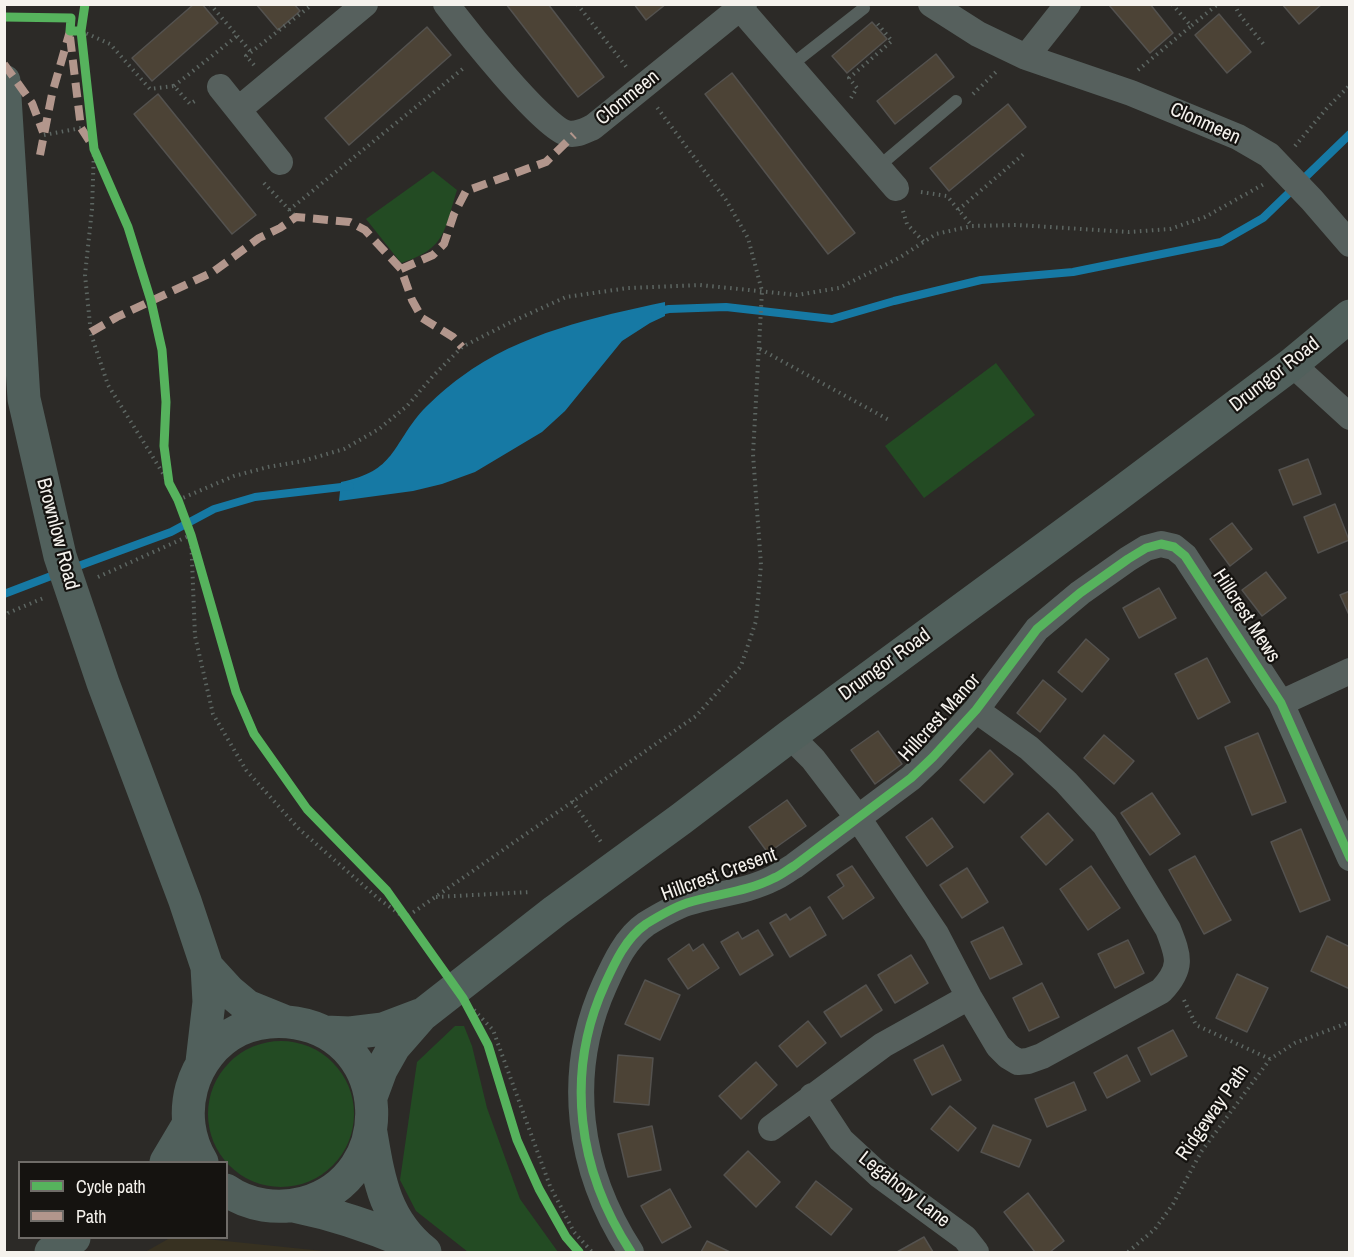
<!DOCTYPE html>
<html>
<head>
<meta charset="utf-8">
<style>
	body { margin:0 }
	#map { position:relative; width:1354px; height:1257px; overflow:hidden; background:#2c2a27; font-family:"Archivo Narrow",sans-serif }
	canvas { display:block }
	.frame { position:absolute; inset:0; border:6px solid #f5f2ed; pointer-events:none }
	.legend { position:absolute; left:18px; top:1161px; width:210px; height:78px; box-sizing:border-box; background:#151310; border:2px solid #6f6c68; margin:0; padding:8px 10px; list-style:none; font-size:18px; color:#f5f2ed }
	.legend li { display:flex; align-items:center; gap:12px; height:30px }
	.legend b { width:30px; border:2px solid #6f6c68 }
</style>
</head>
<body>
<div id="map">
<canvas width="1354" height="1257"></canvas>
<div class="frame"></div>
<ul class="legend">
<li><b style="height:8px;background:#56b35d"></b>Cycle path</li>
<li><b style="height:8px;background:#b2968c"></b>Path</li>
</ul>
</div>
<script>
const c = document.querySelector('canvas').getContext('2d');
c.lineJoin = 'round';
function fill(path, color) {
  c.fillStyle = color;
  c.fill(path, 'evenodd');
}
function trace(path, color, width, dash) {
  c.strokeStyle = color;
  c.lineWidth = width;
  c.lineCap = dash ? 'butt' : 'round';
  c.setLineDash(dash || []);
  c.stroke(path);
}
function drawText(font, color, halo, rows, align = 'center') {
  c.font = font + ' "Archivo Narrow",sans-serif';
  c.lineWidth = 4.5;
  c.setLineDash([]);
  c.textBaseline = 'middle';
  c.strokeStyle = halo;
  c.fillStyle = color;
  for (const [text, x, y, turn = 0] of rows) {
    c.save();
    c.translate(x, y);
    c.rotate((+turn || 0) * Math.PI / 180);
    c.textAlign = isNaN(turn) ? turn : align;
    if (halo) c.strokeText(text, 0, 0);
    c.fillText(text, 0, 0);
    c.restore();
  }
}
fill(new Path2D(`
	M170,1238h26l137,14h-188z`), '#373121');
fill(new Path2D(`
	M433,171l24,19c-13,41 -11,59 -56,73l-35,-44z
	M996,363l39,52 -111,83 -39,-52z
	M455,1026h9l8,20 15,62 33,91 38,53h-90l-52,-41 -16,-31 17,-118z
	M208 1114a73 73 0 1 1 146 0a73 73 0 1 1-146 0Z`), '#234b23');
fill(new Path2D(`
	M665,302v14l-15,7 -28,18 -57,70 -23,21 -67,40 -33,12 -29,7 -74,10 2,-19c55,-11 50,-36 82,-72 11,-11 25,-24 38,-33 59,-44 134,-60 204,-75z`), '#1679a4');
trace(new Path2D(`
	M655,312l14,-3 57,-2 106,12 62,-18 87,-21 92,-8 148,-30 42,-24 87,-84
	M73,568l98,-36 43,-23 41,-12 95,-11
	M4,594l55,-21`), '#1679a4', 8);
const building = new Path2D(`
	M194,4h8l16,19 -66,58 -20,-23z
	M256,4h38l6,7 -22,19z
	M506,4h42l56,73 -26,20z
	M634,4h32l-20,16z
	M1150,4l23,29 -23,20 -41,-48z
	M1282,4h40l-23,20z
	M1219,14l32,38 -24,21 -32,-38z
	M872,22l15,17 -40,34 -15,-17z
	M427,27l24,28 -102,90 -24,-27z
	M936,54l18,23 -59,47 -18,-23z
	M732,73l123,160 -27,21 -123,-160z
	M158,94l98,121 -24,19 -98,-120z
	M1008,104l18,23 -77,64 -19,-23z
	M1308,459l13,35 -28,11 -14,-35z
	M1335,504l14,36 -31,13 -14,-36z
	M1232,523l20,26 -22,17 -20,-27z
	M1266,572l20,26 -24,18 -20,-26z
	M1159,588l17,30 -37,20 -16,-30z
	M1350,591v26l-10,-22z
	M1086,639l23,20 -27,33 -24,-20z
	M1207,658l23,44 -32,17 -23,-45z
	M1043,680l23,19 -26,33 -23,-19z
	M878,731l24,33 -27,20 -24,-34z
	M1258,733l28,69 -34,13 -27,-68z
	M1104,735l30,26 -20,23 -30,-26z
	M990,750l23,24 -29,29 -24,-23z
	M1152,793l28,41 -30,21 -29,-42z
	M787,800l19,26 -38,27 -19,-26z
	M1048,813l25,27 -27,25 -25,-28z
	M932,818l21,29 -26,19 -21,-29z
	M1301,829l29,71 -30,12 -29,-70z
	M1195,856l36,64 -27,14 -35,-64z
	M852,866l22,32 -31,21 -15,-22 16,-11 -7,-11z
	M1091,866l29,42 -32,22 -28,-41z
	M967,868l21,34 -26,16 -22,-33z
	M810,907l16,28 -36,22 -20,-34 16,-9 4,6z
	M1003,927l19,37 -32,15 -19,-37z
	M758,930l15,25 -33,20 -19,-33 17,-10 4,7z
	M1327,936l23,11v42l-39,-18z
	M1128,940l16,33 -29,15 -17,-34z
	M689,944l4,7 10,-7 16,24 -31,21 -20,-30z
	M911,955l17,28 -33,20 -17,-28z
	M1237,974l31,14 -21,44 -31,-14z
	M645,980l35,15 -20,45 -35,-16z
	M1042,983l17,34 -30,14 -16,-33z
	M866,985l16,25 -41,27 -17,-25z
	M808,1021l18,22 -29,24 -18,-21z
	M1173,1030l14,26 -36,19 -13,-27z
	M943,1045l18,35 -29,15 -18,-35z
	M618,1055l35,3 -4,47 -35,-3z
	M1127,1055l13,26 -33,17 -13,-25z
	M756,1062l21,23 -36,34 -22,-23z
	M1074,1082l12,28 -39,17 -12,-28z
	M950,1106l26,22 -18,23 -27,-22z
	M993,1125l38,15 -12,27 -38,-15z
	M652,1126l9,44 -33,7 -10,-43z
	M748,1151l32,31 -24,25 -32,-32z
	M816,1181l36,28 -21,26 -35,-28z
	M670,1189l21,38 -29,16 -21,-37z
	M1028,1193l36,48 -14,11h-15l-31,-40z
	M924,1237l9,15h-36z
	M707,1241l23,11h-29z`);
fill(building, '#4c4336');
trace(building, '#54524f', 1.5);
trace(new Path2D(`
	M210,4l41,48
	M577,4l51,65
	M1172,4l19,22 27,-22
	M1234,4l5,10 26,32
	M81,31l29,13 40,45 24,-3 16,18 8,-5
	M254,65l-8,-9 67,-52
	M1138,70l53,-44
	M174,86l63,-50
	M973,94l25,-24
	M851,98l6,-10 -8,-10 43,-37 -16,-19
	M44,135l37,-7
	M1295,146l32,-38 23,-23
	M94,149l-2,60 -7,66 6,59 17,51 61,98
	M264,183l32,34
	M921,192l26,4 25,30
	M289,210l176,-143
	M958,210l68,-58
	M903,211l4,13 17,18
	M760,349l129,71
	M178,500l56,-24 34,-9 35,-6 41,-12 35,-20 28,-23 26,-30 29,-29 49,-25 55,-25 62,-9 72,-3 97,10 42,-7 60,-30 37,-24 36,-8 46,-1 111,7 41,-3 35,-12 59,-33
	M98,577l93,-42 4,101 18,78 33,56 53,59 80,70 26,19 291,-202 45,-50 15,-45 5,-56 -8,-111 9,-163 -14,-53 -22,-38 -70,-94
	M4,618l4,-5 38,-16
	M572,801l29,41
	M436,897l94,-5
	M1184,1000l12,25 74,34
	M474,1010l19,20 57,156 24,46 18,20
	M1128,1252l27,-23 18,-25 28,-52 69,-93 25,-16 55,-21`), '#5d6662', 4, [1.5, 4.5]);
trace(new Path2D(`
	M790,66l74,-58
	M878,167l78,-66`), '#56605d', 12);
trace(new Path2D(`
	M446,4c19,25 96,122 120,129 10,3 18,-2 27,-6l147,-119
	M744,4l-4,4 156,180
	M931,4l47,30 48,23 105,36 107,44 31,18 43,45 38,44
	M1026,57l42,-53
	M220,87l60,75
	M239,109l126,-105
	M1292,364l58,53
	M1281,703l69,-32
	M790,736l23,23 45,59 78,116 33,63 29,49 10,10 10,6 10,-1 14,-5 119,-65c22,-23 18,-34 7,-62l-63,-104 -39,-43 -37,-34 -53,-38
	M812,1096l29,44 38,35 86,63 11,14
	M771,1128l112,-83 86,-48
	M631,1252c-53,-81 -67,-178 -26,-268 10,-22 21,-46 41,-60 13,-8 26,-16 41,-21 28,-9 60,-11 87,-25 7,-3 13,-8 20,-12l117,-88 22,-21 43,-47 61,-81 43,-36 48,-34 18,-11 15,-4 13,3 11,9 96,147 69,155`), '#56605d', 26);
trace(new Path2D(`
	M4,81l20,318 36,157 43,127 82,218 22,66 2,35 -7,60
	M207,967l22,24 18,15 37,15
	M325,1032l25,1 33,-4 37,-14
	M371,1097l10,-27 13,-23 28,-32 133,-104 126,-92 109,-83 325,-239 177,-133 58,-48
	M371,1133c8,47 14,87 54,119
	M166,1162l22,-37
	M202,1162c-28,-45 -12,-108 37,-132 18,-8 38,-10 57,-7 97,16 102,154 8,180 -26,7 -55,3 -78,-13
	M294,1206c44,9 79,21 120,39
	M51,1252l23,-14`), '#51605c', 33);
trace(new Path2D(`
	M70,37l11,91 9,14
	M4,64l28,39 11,29
	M40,155l12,-61 18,-63
	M401,269l32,-14 11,-11 10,-30 12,-23 80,-29 28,-27
	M91,332l26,-15 96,-45 46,-34 21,-10 16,-11 54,5 15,8 36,39 11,31 10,18 31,19 9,10`), '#b2968c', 8, [15, 8]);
trace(new Path2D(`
	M85,4l-4,27 13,118 34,78 23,74 11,49 4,52 -2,44 5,37 9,17 13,35 45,157 18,42 53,75 80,82 76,107 25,47 29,95 22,49 27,48 13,15
	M4,17l67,1 -1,13h11
	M631,1252c-53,-81 -67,-178 -26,-268 10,-22 21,-46 41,-60 13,-8 26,-16 41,-21 28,-9 60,-11 87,-25 7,-3 13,-8 20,-12l117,-88 22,-21 43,-47 61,-81 43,-36 48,-34 18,-11 15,-4 13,3 11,9 96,147 69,155`), '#56b35d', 9);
drawText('20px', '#f5f2ed', '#151310', [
	["Clonmeen",628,98,-39],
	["Clonmeen",1205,124,24],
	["Drumgor Road",1275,375,-38],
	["Brownlow Road",57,534,75],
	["Hillcrest Mews",1246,616,57],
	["Drumgor Road",885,665,-36],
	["Hillcrest Manor",940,718,-48],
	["Hillcrest Cresent",719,875,-20],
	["Ridgeway Path",1213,1113,-55],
	["Legahory Lane",904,1190,38]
]);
</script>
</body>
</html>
